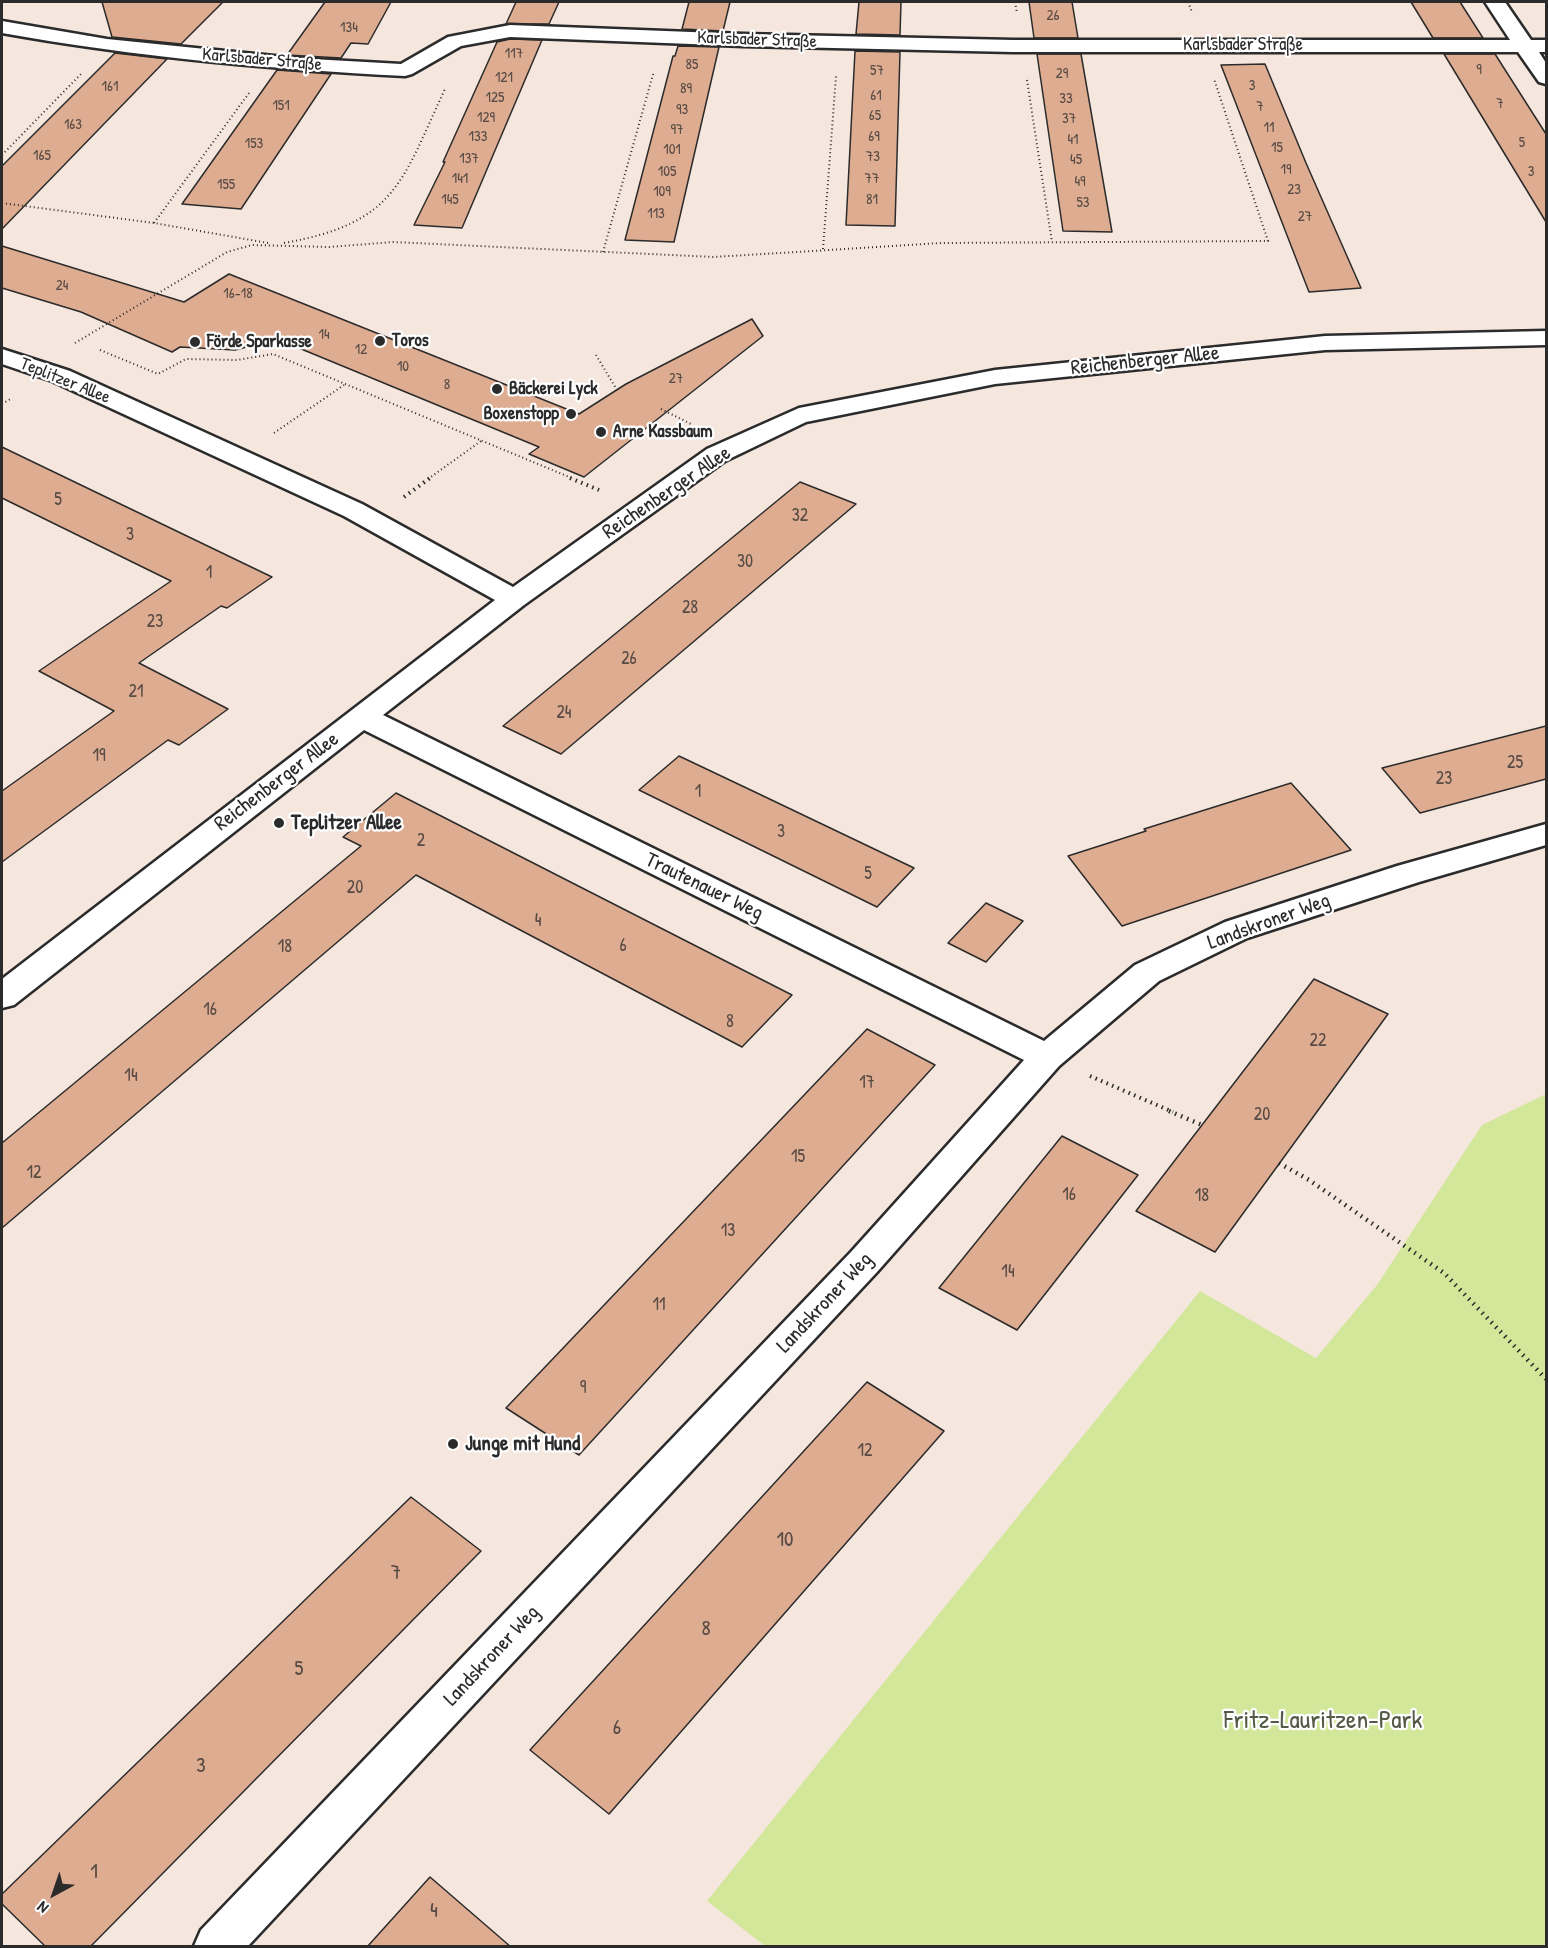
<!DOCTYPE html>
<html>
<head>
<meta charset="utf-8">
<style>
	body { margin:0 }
	#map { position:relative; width:1548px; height:1948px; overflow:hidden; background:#f5e6de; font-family:"Patrick Hand",sans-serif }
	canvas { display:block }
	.frame { position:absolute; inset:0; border:3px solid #2b2b2b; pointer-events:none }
	.north { position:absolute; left:24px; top:1864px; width:60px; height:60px; -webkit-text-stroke:4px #fff; paint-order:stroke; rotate:220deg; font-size:16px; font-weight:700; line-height:24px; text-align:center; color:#2b2b2b }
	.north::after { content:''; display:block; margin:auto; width:21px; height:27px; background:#2b2b2b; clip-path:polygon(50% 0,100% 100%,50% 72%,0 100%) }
</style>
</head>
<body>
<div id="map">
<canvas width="1548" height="1948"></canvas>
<div class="frame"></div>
<div class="north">N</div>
</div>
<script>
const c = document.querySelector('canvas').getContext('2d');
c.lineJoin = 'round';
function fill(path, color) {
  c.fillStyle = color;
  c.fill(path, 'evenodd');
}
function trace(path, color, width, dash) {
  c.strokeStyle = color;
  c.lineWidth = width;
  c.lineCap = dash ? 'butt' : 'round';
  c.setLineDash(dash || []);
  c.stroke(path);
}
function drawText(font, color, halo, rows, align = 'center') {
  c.font = font + ' "Patrick Hand",sans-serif';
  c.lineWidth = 4.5;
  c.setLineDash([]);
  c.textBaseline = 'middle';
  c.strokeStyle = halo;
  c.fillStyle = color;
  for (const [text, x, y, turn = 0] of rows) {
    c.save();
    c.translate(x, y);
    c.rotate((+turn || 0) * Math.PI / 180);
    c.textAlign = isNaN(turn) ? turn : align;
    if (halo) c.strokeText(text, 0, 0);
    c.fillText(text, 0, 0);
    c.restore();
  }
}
fill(new Path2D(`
	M1546,1094v852h-781l-58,-45 493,-610 116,67 61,-73 105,-160z`), '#d3e79b');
const building = new Path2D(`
	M102,2h121l-42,42 -69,-7z
	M325,2h66l-23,42 -17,-1 -10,15 -54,-3z
	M516,2h43l-10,22h-43z
	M689,2h41l-7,29 -41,-2z
	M859,2h42l-1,33 -44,-1z
	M1029,2h43l6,36h-44z
	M1411,2h49l23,36h-50z
	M510,39l32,1 -80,188 -48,-3 31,-63h-2l54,-120z
	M678,46l41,1 -45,195 -49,-2 48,-184h2z
	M855,51l45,1 -5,174 -49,-1z
	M115,53l52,6 -165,170v-63z
	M1037,54h44l31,178 -49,-1z
	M1444,54h51l51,80v88z
	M1265,64l41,99 55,125 -52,4 -88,-227z
	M277,70l54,4 -90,135 -59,-5z
	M2,246l182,56 45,-28 350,140 47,-30 126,-65 11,17 -179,141 -55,-23 10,-7 -262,-108 -42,11 -55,-3 -8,5 -91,-40 -79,-24z
	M2,447l270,130 -45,31 -6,-2 -82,57 89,46 -49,36 -11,-5 -166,122v-71l112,-80 -75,-40 132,-90 -169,-83z
	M800,482l56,22 -295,250 -58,-28z
	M1546,726v53l-126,34 -38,-45z
	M679,756l78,37 157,75 -37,39 -238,-117z
	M1291,783l60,67 -229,76 -54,-70 78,-25 -2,-2z
	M396,793l396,202 -50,52 -326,-172 -414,353v-85l359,-297 -18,-9z
	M986,903l37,18 -37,41 -38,-19z
	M1314,979l74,35 -173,238 -79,-41z
	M867,1029l68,36 -356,390 -73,-47z
	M1062,1136l76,39 -121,155 -78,-42z
	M867,1382l77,49 -335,383 -79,-64z
	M411,1497l70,54 -391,396h-44l-44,-43v-10z
	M430,1877l81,70h-144z`);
fill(building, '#deac91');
trace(building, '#2b2b2b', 1.5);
const minor = new Path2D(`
	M1485,2h20l26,38h15v12h-7l7,11v21l-7,-2 -21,-30h-505l-270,-6 -233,-9 -49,9 -49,28 -7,2c-135,-7 -270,-19 -403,-43v-12l105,18 187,19 107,6 47,-27 62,-12 233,9 270,6h497z
	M1546,331v14l-221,5 -330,34 -189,38 -81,39 -201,144 -141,110 661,326 91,-76 90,-43 172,-56 149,-42v21l-127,37 -172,56 -88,43 -100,85 -182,206 -629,674h-54l7,-16 650,-678 173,-192 -660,-330 -350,275 -12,3v-29l493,-379 -151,-84 -292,-135 -50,-17v-15l68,22 292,133 151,83 194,-138 92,-41 196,-38 330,-34z`);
trace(minor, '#2b2b2b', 5);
trace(new Path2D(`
	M1015,2l2,11
	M1188,2l4,10
	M1027,80l25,162
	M2,155l79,-81
	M2,203l152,20 114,20
	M154,223l95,-130
	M284,243c112,-20 117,-60 161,-154
	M823,249l13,-173
	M603,252l51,-181
	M75,343l152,-91 25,-7 77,2 64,-5 321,15 228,-14 326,-2 -54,-162
	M100,350l58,24 28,-15 51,1 36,-6 301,125
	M596,355l21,35
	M2,404l10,-6
	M661,409l32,16
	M274,433l70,-48
	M428,479l53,-38`), '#2b2b2b', 2, [1, 3]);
trace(new Path2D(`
	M570,478l29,12
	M404,497l26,-19
	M1090,1076l83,36`), '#2b2b2b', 4, [1.5, 4.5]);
trace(new Path2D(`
	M1169,1111l33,14
	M1279,1163l30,17 135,93 102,106`), '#2b2b2b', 4.5, [1.5, 5]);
fill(minor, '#fff');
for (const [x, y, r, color] of [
	[380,341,6,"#2b2b2b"],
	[195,342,6,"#2b2b2b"],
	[497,389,6,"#2b2b2b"],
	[571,414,6,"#2b2b2b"],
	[601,432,6,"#2b2b2b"],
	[279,823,6,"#2b2b2b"],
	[453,1444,6,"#2b2b2b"]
]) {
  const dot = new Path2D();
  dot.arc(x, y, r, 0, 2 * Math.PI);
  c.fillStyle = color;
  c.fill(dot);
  trace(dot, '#fff', 2);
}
drawText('15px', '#584b44', null, [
	["26",1053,16],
	["134",349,28],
	["117",514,54],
	["85",692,65],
	["9",1479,70],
	["57",877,71],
	["29",1062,74],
	["121",504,78],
	["3",1252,86],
	["161",110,87],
	["89",686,89],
	["61",876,96],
	["125",495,98],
	["33",1066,99],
	["7",1500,104],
	["151",281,106],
	["7",1260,107],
	["93",682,110],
	["65",875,116],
	["129",486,118],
	["37",1069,119],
	["163",73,125],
	["11",1269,128],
	["97",677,130],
	["133",478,137],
	["69",874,137],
	["41",1073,140],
	["5",1522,143],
	["153",254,144],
	["15",1277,148],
	["101",672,150],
	["165",42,156],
	["73",873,157],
	["137",469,159],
	["45",1076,160],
	["19",1286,170],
	["105",667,172],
	["3",1531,172],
	["141",460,179],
	["77",872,179],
	["49",1080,182],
	["155",226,185],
	["23",1294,190],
	["109",662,192],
	["145",450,200],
	["81",872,200],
	["53",1083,203],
	["113",656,214],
	["27",1305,217],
	["24",62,286],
	["16-18",238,294],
	["14",324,335],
	["12",361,350],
	["10",403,367],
	["27",676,379],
	["8",447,385]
]);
drawText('18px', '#2b2b2b', '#fff', [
	["Karlsbader Straße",757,40,2],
	["Karlsbader Straße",1243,45],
	["Karlsbader Straße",262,60,5],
	["Teplitzer Allee",65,381,22]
]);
drawText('bold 18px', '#2b2b2b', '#fff', [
	["Toros",392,341],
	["Förde Sparkasse",207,342],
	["Bäckerei Lyck",509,389],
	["Boxenstopp",559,414,"right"],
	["Arne Kassbaum",613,432]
], 'left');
drawText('18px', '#584b44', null, [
	["5",58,500],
	["32",800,516],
	["3",130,535],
	["30",745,562],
	["1",209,573],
	["28",690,608],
	["23",155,622],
	["26",629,659],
	["21",136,692],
	["24",564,713],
	["19",99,756],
	["25",1515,763],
	["23",1444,779],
	["1",698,792],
	["3",781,832],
	["2",421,841],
	["5",868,874],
	["20",355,888],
	["4",538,921],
	["6",623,946],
	["18",285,947],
	["16",210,1010],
	["8",730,1022],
	["22",1318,1041],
	["14",131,1076],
	["17",867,1083],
	["20",1262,1115],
	["15",798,1157],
	["12",34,1173],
	["16",1069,1195],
	["18",1202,1196],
	["13",728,1231],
	["14",1008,1272],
	["11",659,1305],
	["9",583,1388],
	["12",865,1451]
]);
drawText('21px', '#2b2b2b', '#fff', [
	["Reichenberger Allee",1145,361,-6],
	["Reichenberger Allee",667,493,-34],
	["Reichenberger Allee",277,782,-37],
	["Trautenauer Weg",704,887,26],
	["Landskroner Weg",1269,922,-20],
	["Landskroner Weg",825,1303,-47],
	["Landskroner Weg",492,1656,-47]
]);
drawText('bold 21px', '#2b2b2b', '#fff', [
	["Teplitzer Allee",291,823],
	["Junge mit Hund",465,1444]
], 'left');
drawText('21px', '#584b44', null, [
	["10",785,1540],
	["7",396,1573],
	["8",706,1629],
	["5",299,1669],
	["6",617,1728],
	["3",201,1766],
	["1",94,1872],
	["4",434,1911]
]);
drawText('26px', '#555a47', '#fff', [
	["Fritz-Lauritzen-Park",1323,1721]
]);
</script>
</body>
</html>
